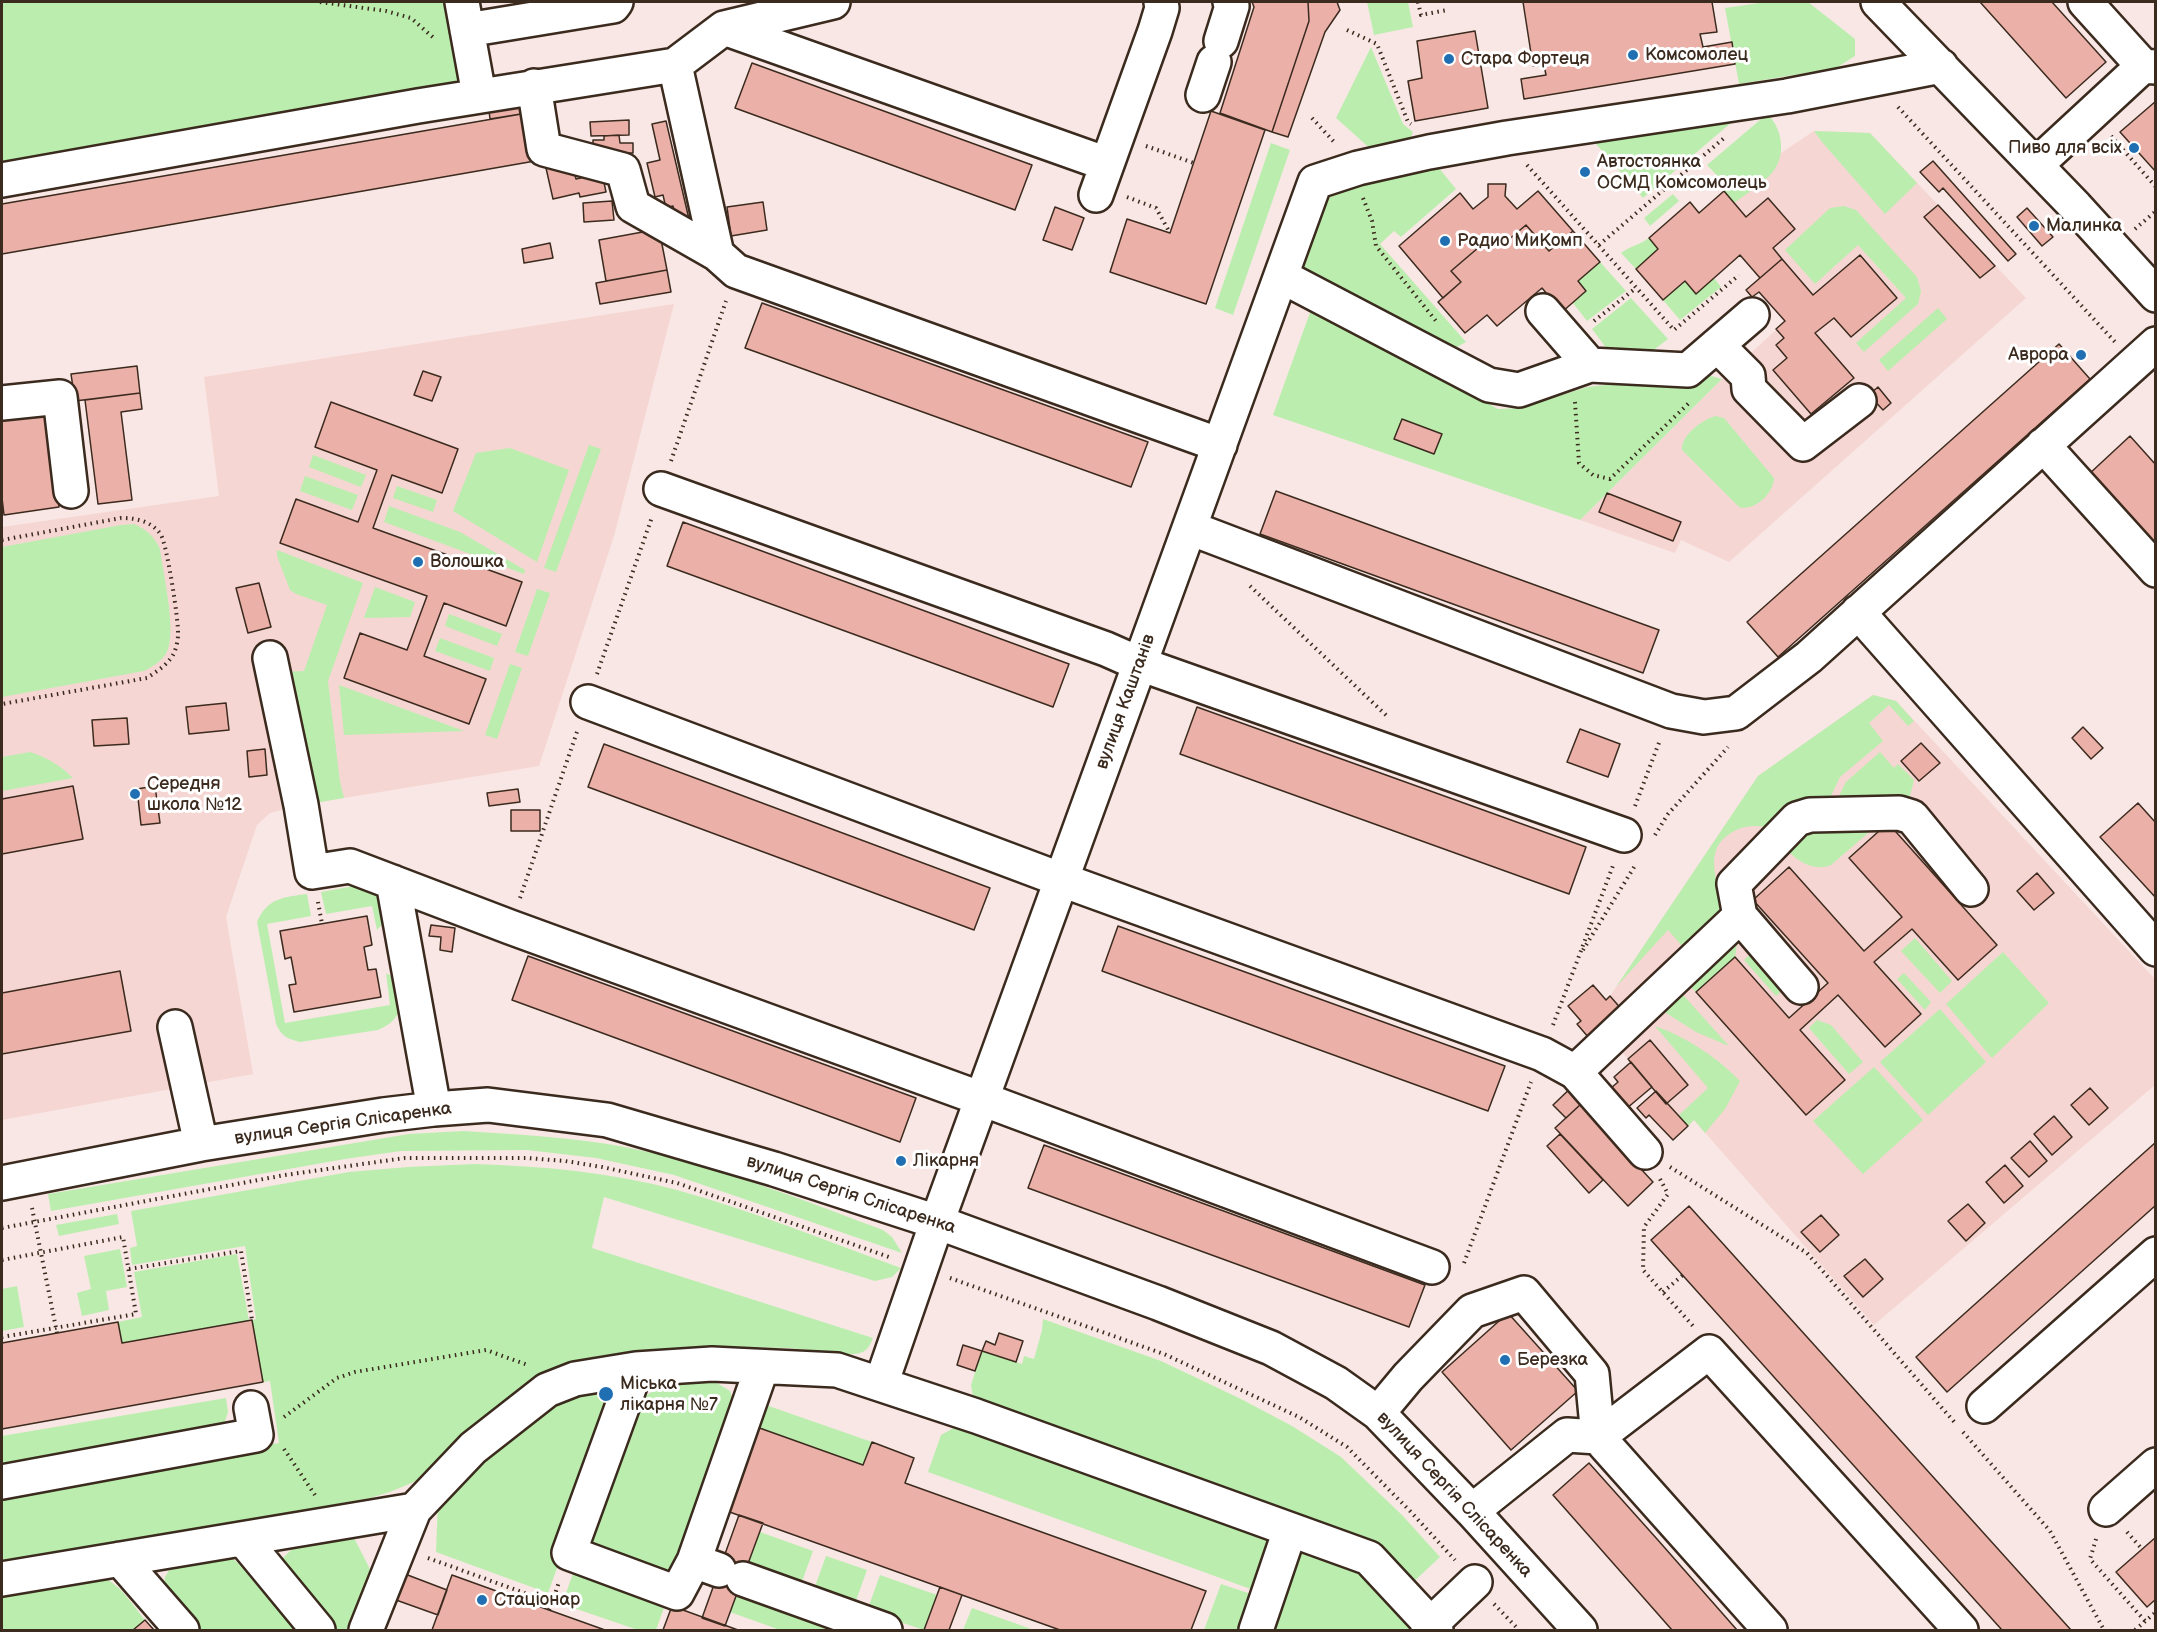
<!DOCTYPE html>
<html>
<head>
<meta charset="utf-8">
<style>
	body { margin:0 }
	#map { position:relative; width:2157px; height:1632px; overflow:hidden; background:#f9e7e5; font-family:"Balsamiq Sans",sans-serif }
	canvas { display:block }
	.frame { position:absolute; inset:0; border:3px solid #3b2a1e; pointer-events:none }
</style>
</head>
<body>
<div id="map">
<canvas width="2157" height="1632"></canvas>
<div class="frame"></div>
</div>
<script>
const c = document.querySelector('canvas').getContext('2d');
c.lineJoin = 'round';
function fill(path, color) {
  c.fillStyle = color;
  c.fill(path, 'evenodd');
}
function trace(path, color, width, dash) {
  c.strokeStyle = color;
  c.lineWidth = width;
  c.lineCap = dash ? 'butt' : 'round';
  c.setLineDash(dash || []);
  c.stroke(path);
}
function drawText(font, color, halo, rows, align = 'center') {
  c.font = font + ' "Balsamiq Sans",sans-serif';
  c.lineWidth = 6;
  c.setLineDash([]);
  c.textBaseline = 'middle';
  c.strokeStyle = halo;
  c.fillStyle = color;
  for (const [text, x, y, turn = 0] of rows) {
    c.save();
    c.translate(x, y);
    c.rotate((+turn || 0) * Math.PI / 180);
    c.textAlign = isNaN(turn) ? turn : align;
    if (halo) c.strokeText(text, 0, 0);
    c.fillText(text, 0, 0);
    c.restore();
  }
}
fill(new Path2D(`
	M1814,131l56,2 156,165 -297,264 -48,-22 -6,13 -95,-33 142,-141 63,-57 -26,-30 -7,5 -6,-7 36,-31 -9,-11 22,-19 -26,-31 -23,19 -22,-26z
	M674,304l-60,232 -75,230 -238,39 -31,8 -13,12 -31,92 27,157 -251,46v-593l217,-31 -15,-119z
	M1873,695l23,6 259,278v106l-281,240 -180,-205 -6,6 -22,-22 -64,-76 20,-17 -12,-15 148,-220z`), '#f5d6d3');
fill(new Path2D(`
	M2,2h451l8,84 -459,86z
	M1367,2h41l5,25 -39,8z
	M1766,2h42l47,37v17l-19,12 -97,16 -14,-76z
	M1371,47l32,77 10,8 -7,16 -33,3 -37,-33z
	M1767,114c16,14 20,43 4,60 -10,11 -25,20 -37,29l-10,-12 5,-3 -22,-23z
	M1739,116l-96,82 -47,-54 -1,-5z
	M1814,131l56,2 47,50 -32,31 -63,-72z
	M1271,143l19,7 -57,165 -18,-7z
	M1434,162l22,27 -55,48 -7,-6 -14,13 86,98 -18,10 -136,-74c-6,-6 -11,-12 -11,-20 -1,-14 20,-54 28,-65z
	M1673,194l6,7 -29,25 -6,-8z
	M1844,206l12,4 61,67 4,14 -3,13 -54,48 -8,-9 50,-45 -48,-53 -43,39 -30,-34 45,-42z
	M1649,238l9,11 -22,20 -15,-16c9,-7 19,-8 28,-15z
	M1600,262l26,29 -39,30 -14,-18 13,-12 -8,-10z
	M1714,278l7,9 -41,33 -17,-20 22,-19 11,12z
	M1631,298l37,41 -21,16h-32l-8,-6 -15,-20z
	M1312,307l186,102 23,-1 66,-21 117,-13 18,5 -142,141 -307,-105z
	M1938,308l9,11 -59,52 -9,-11z
	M1715,416l9,2 50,60c0,15 -20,34 -35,29l-57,-57c-1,-15 20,-30 33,-34z
	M589,445l12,4 -45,123 -12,-4z
	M510,448l59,22 -32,92 -84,-51 23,-58z
	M313,455l53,20 -5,12 -52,-20z
	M305,476l53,19 -6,15 -52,-19z
	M397,486l40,14 -4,12 -40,-14z
	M389,506l71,26 65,38 -1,4 -140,-52z
	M134,524c13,6 20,12 26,25 3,24 16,79 8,100 -4,11 -14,17 -24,22l-142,26v-150l119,-22z
	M277,550l86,33 -35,98 12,101 4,16 -35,6 -28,-132 23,-1 23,-66 -31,-11 -6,-4 -13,-34z
	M375,587l40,15 -5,15 -46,1z
	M537,589l13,4 -22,63 -13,-4z
	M449,614l53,20 -5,12 -52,-20z
	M440,638l54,20 -4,13 -55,-20z
	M510,664l12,4 -25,71 -12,-4z
	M339,685l125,46 -120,4z
	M1873,695l23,6 18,20 -6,5 -19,-21 -20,18 14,18 -43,36 -13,27 -52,25c-16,-4 -30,-5 -44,4 -36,21 -1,63 -14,90 -6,11 -19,22 -27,32l-22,-25 -52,57 142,-211z
	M30,752c18,6 30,13 43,26l-71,13v-34z
	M1880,752l14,16 4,-4 16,16 -6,24h-73l11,-22z
	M1882,821l-51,44c-17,7 -34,-4 -45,-16l12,-23z
	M354,886c20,2 27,14 35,31l-12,13 -5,-24 -46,8 -5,-22z
	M307,894l4,22 -44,8 18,99 105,-18 -4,-32 12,7c2,26 7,38 -20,50l-78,12c-12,-3 -19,-6 -24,-18l-19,-102c10,-24 27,-25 50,-28z
	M1738,937l-3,20 -39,35 -13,-12z
	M1915,938l37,43 -12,12 -39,-42z
	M1759,947l32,36 -15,13 -32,-36z
	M2003,952l46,51 -57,55 -46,-54z
	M1904,973l27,29 -6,8 -28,-31z
	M1676,987l53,59 -33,-14 -41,-26z
	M1940,1009l46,53 -58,53 -48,-53z
	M1817,1020l14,5 32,37 -14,12 -40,-46z
	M1655,1026c31,11 62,31 85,55l-15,28 -20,24 -11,-13 -6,6 -10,-10 30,-28z
	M1874,1067l49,53 -60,54 -50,-53z
	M463,1131c64,4 128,7 190,22 79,19 155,49 230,77l9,7 10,16 -228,-78 -78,-17 -69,-8 -126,1 -56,8 -294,52 -3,-17 361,-60z
	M474,1164c68,2 136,8 203,26 76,21 150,51 224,78l-9,9 -17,4 -271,-84 -12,51 281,90c-4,10 -7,15 -19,16 -17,2 -37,-4 -54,-5 -40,-3 -80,-1 -119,1 -41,2 -83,2 -122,16 -16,6 -31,15 -44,25l-83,79 -18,12 -24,10 -20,6 -368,66v-71l277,-50 -9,-62 -7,1 -11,-62 4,-1 -11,-73 -113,19 -2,-17 7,-2 -6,-35 218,-39 59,-5z
	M117,1214l2,10 -60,12 -3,-11z
	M120,1249l7,38 -21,4 3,19 -27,6 -5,-23 14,-4 -7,-33z
	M237,1254l12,67 -127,22 -4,-21 24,-5 -8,-45z
	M17,1286l7,41 -22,4v-42z
	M1043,1319l118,42 80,38 51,27 49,31 61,58 38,42 -32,30 -434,-184 -3,-18 11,-34 40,13 2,-8 10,3 8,-29z
	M712,1380l18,11 4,11 -55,161 -8,6 -12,2 -69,-28 53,-145c25,-19 38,-17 69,-18z
	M587,1391c19,6 22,16 22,34l-61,168 -112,-41 2,-51 90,-87z
	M226,1398l2,14 -5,16 -221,45v-37z
	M763,1404l109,38 -9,23 -109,-39z
	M968,1420l292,104 11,16 -15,51 -328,-119 13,-37z
	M760,1532l53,19 -13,36 -53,-19z
	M352,1534l20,39 -25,57h-17l-55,-64 25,-25z
	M1297,1549l62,12 59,69h-152z
	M229,1556l9,7 57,67h-98l-33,-45 1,-8 6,-10z
	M826,1556l41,14 -13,36 -41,-14z
	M575,1568l91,34 -10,28h-18l-76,-26z
	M880,1575l57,20 -13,35 -57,-19z
	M99,1576c20,6 33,28 46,44l-12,10h-131v-37z
	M1221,1584l33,11 -13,35h-37z
	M739,1588l117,42h-76l-50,-18z
	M972,1608l62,22h-71z`), '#bbeeae');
const building = new Path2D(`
	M1252,2h56l1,19 -37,111 -52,-19 34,-106z
	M1308,2h29l3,8 -15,22 -37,105 -16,-5 37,-111z
	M1523,2h189l5,30 -17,2 3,13 29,-5 3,22 -211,35 -3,-20 25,-4 -2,-10 -11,1z
	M1980,2h72l54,60 -40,36z
	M1475,31l13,77 -73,13 -7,-40 14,-3 -5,-37z
	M752,63l280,102 -17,45 -280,-102z
	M525,99l2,14 -37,6 -1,-8z
	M2156,101v71l-36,-40z
	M1211,111l54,19 -59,174 -96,-32 17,-53 43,14z
	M527,113l8,48 -533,93v-50z
	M629,120v15l-38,1 -1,-14z
	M666,121l23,98 -13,3 -3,-16 -7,2 -3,-13 -8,2 -8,-34 13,-3 -8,-36z
	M619,135l1,8h13v10h-40v-13h11v-4z
	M1933,161l83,93 -8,7 -65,-73 -4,4 -19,-20z
	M572,162l4,17 26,-6 4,19 -26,5 -1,-4 -26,6 -7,-31z
	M1488,184h18l-1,12 12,13 21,-18 35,40 -24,20 -23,-26 -25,21 -9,-10 -41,35 10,11 -18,16 -44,-52 61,-53 13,16 15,-12z
	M1724,191l22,26 22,-19 27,31 -22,19 9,11 -22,19 -20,-23 -44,39 -11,-13 -22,19 -27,-31 22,-20 -9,-11 41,-36 9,11z
	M612,201l2,19 -30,2 -1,-19z
	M763,202l4,28 -36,6 -4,-29z
	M1938,205l57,61 -15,12 -56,-61z
	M1055,207l29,11 -12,32 -29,-10z
	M2027,208l26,29 -11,9 -25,-29z
	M1526,225l23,26 24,-20 27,31 -22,19 8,10 -24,21 -20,-24 -45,38 -10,-11 -22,18 -27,-31 23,-20 -10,-11 41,-35 9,10z
	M659,229l8,41 -61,11 -7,-41z
	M550,243l3,15 -29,5 -2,-14z
	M1860,255l37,43 -46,39 -17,-19 -19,15 39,45 -43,36 -38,-44 14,-12 -11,-13 8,-7 -8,-9 9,-8 -26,-29 -7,5 -6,-7 36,-31 31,36z
	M667,270l4,22 -71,12 -4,-21z
	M762,303l386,139 -17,45 -386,-139z
	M2059,344l31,35 -312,278 -31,-35z
	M137,366l3,27 -65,8 -4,-27z
	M423,371l18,6 -9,24 -18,-6z
	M1878,387l13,16 -8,7 -14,-15z
	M140,393l2,16 -21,3 11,88 -34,4 -13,-104z
	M331,402l127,47 -16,44 -50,-18 -19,53 149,54 -16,44 -62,-23 -20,53 62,23 -17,45 -125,-46 16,-45 47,17 20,-54 -147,-53 16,-44 62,23 19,-52 -62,-23z
	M46,407l13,100 -55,8 -2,-17v-85z
	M1402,419l40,15 -8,20 -40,-15z
	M2130,436l26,29v85l-68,-75z
	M1276,491l383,139 -16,43 -383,-139z
	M1607,493l74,29 -8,19 -74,-29z
	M683,522l386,142 -16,43 -386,-141z
	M259,583l12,44 -23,6 -12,-45z
	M226,703l3,27 -40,4 -3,-27z
	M1197,707l389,140 -17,47 -389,-140z
	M127,718l2,26 -35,2 -2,-26z
	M2083,727l20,21 -12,11 -19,-21z
	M1580,729l40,15 -12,33 -41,-15z
	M1921,743l19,20 -21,18 -18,-20z
	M604,744l386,144 -16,42 -386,-143z
	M265,749l2,26 -18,2 -2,-26z
	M73,786l10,53 -81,15v-55z
	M155,786l5,37 -19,2 -4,-36z
	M518,789l2,13 -31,4 -2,-13z
	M2138,803l18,20v75l-56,-61z
	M511,810h29v21h-29z
	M1888,823l109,122 -39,35 -46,-51 -38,33 47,52 -36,33 -47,-52 -38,35 45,50 -39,35 -110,-123 39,-35 54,61 39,-35 -75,-83 36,-33 75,84 38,-34 -53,-59z
	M2037,873l17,20 -20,17 -17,-19z
	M367,916l5,29 -8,2 4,23 8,-1 5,28 -87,15 -5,-27 7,-1 -5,-27 -6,2 -5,-28z
	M431,925l24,3 -3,24 -12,-2 1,-13 -12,-1z
	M1118,926l387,140 -17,45 -386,-140z
	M528,956l388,142 -16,44 -388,-142z
	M120,971l11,60 -129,23v-61z
	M1593,985l13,15 4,-4 13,15 -34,27 -12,-14 4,-3 -13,-15z
	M1650,1040l38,45 -22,19 -38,-45z
	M1631,1062l21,25 -32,27 -16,-20 14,-12 -4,-5z
	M1576,1083l19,36 -14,-15 -15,14 -13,-13z
	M2090,1088l18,20 -19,17 -18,-20z
	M1656,1091l32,35 -15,14 -24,-25 -3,3 -9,-10z
	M1581,1104l72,78 -25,24 -73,-78z
	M2054,1116l18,21 -20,18 -18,-21z
	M1560,1134l43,46 -14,13 -42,-47z
	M2030,1141l17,20 -18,16 -18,-19z
	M2156,1142v63l-209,187 -31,-35z
	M1044,1145l381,140 -16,42 -381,-139z
	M2005,1165l18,21 -19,17 -18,-21z
	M1968,1204l17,19 -19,18 -18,-20z
	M1689,1206l382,424h-69l-211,-234 -140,-156z
	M1821,1215l18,20 -19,17 -19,-20z
	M1865,1259l18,20 -20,18 -19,-21z
	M1508,1313l70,78 -67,59 -69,-78z
	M252,1320l11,62 -261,47v-86l116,-21 4,21z
	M999,1333l24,8 -7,21 -34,-11 4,-10 9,4z
	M963,1345l19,6 -7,20 -18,-6z
	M754,1426l109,39 9,-23 42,16 -9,25 301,108 -15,39h-131l-336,-120z
	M1589,1463l68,76 80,91h-65l-119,-135z
	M739,1515l24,8 -38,103 -23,-8z
	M2156,1537v62l-9,8 -31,-35z
	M405,1574l42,16 -9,25 -42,-15z
	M452,1575l97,35 56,20h-173z
	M940,1587l22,8 -13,35h-25z
	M672,1606l66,24h-75z
	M145,1620l9,10h-21z`);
fill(building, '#ebb0a8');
trace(building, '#3b2a1e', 1.5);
const minor = new Path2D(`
	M462,2l17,93
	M833,2l-109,26 -49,37 42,189 19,17 484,174
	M1878,2l198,205 80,88
	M2085,2l58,64 13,1
	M724,28l383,136
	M467,30l146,-24 3,-4
	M1221,41l11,-35 -2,-4
	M534,86l10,63 79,21 10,36 84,48
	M1203,95l11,-33
	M2036,165l107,-99
	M2,180l416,-74 257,-41
	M1096,195l59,-164 7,-23 -1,-6
	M1281,276l208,109 30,5 71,-25 98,5 64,-55
	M1543,311l47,54
	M1717,345l31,31 1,13 54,55 56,-43
	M2,403l58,-6 11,94
	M2043,445l113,125
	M661,489l445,160 34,15 484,171
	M1190,528l481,183 33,6 32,-4 73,-56 347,-313
	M1858,612l298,337
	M270,658l31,147 11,67 38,-6 160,61 472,172 450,168
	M588,702l474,178 480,174 33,18 70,80
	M393,882l41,227
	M1740,916l-6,-32 63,-65 13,-4 89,-2 13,4 59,72
	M175,1027l26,117
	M1575,1072l165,-156 61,71
	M2,1183l199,-39 182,-29 51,-6 54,-4 119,15 167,49 163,53 221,81 113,45 65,35 42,30 94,98 108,119
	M636,1369l-67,184 108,40 17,-32
	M881,1384l56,-162 378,-1040 43,-14 71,-16 78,-14 280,-42 154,-30
	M1984,1406l172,-152
	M1378,1413l30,-36 64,-66 52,-18 68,81 6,63 172,193
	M2,1482l254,-47 -5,-27
	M2106,1509l50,-44
	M1472,1511l95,-76 31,2 111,-85 252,278
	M243,1539l75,91
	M120,1559l62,71
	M719,1570l-25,-9 68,-194
	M2,1579l412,-69 59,-62 74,-58 28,-11 61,-10 76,-5 125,6 139,46 393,142 67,72
	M743,1579l142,51
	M366,1630l48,-120
	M1256,1630l34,-100
	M1428,1630l3,-6 44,-42`);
trace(minor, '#3b2a1e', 38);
trace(new Path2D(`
	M320,2l66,9 25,7 25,22
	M1418,2l3,13 26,-5
	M1347,30l30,14 31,78 3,2
	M1898,107l217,235
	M1312,118l23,25
	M2111,136l45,51
	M1146,146l48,17
	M1527,165l147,165 65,-55
	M1127,197l29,11 14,25
	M1363,198l9,23 4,25 60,75
	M2135,229l21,-18
	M1599,245l125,-107
	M1594,321l42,-33
	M1575,402l4,61 14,12 17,4 80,-77
	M671,461l55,-160
	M2,540l119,-22c15,0 31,3 40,17 6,10 18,87 17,100 0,5 -2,14 -4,18 -6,12 -17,18 -27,25l-145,26
	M1250,586l138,131
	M597,674l55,-157
	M1635,806l25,-66
	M1655,835l13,-21 60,-67
	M520,898l58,-169
	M318,902l4,22
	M1583,950l53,-86
	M1553,1025l61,-162
	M1670,1167l137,86 149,171
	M1660,1179l8,15 -24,33 -1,43 50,56
	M32,1208l25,125
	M2,1228l283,-53 120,-17h122l38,3 37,6 75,16 215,75
	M2,1260l121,-23 13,77 -134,23
	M1464,1263l67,-181
	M129,1269l112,-18 11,69
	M950,1278l214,76 135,63 48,30 63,64 45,49
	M1663,1292l20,-17
	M284,1417l53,-39 18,-6 131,-22 42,15
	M1963,1432l87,99 54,99
	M284,1449l31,46
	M2127,1532l15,17
	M2096,1539l-6,20 55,62
	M428,1558l124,45 7,-21
	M1494,1604l25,26
	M549,1610l3,-7
	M2135,1630l21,-18`), '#3b2a1e', 4, [1.5, 4.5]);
trace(minor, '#fff', 33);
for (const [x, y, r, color] of [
	[1633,55,6,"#1f6fb2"],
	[1449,59,6,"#1f6fb2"],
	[2134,148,6,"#1f6fb2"],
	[1585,172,6,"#1f6fb2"],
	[2034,226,6,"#1f6fb2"],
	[1445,241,6,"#1f6fb2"],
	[2081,355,6,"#1f6fb2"],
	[418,562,6,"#1f6fb2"],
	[135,794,6,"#1f6fb2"],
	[901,1161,6,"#1f6fb2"],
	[1505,1360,6,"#1f6fb2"],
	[606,1394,8,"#1f6fb2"],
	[482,1600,6,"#1f6fb2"]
]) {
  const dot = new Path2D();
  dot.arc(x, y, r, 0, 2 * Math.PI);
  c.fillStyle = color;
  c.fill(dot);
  trace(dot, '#fff', 2);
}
drawText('18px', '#3b2a1e', '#fff', [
	["Комсомолец",1645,55],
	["Стара Фортеця",1461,59],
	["Пиво для всіх",2122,148,"right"],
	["Автостоянка",1597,162],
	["ОСМД Комсомолець",1597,183],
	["Малинка",2046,226],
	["Радио МиКомп",1457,241],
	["Аврора",2069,355,"right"],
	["Волошка",430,562],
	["Середня",147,784],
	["школа №12",147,805],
	["Лікарня",913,1161],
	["Березка",1517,1360],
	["Міська",620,1384],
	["лікарня №7",620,1405],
	["Стаціонар",494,1600]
], 'left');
drawText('18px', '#3b2a1e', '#fff', [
	["вулиця Каштанів",1126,702,-70],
	["вулиця Сергія Слісаренка",343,1124,-8],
	["вулиця Сергія Слісаренка",851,1195,18],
	["вулиця Сергія Слісаренка",1454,1495,47]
]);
</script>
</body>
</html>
